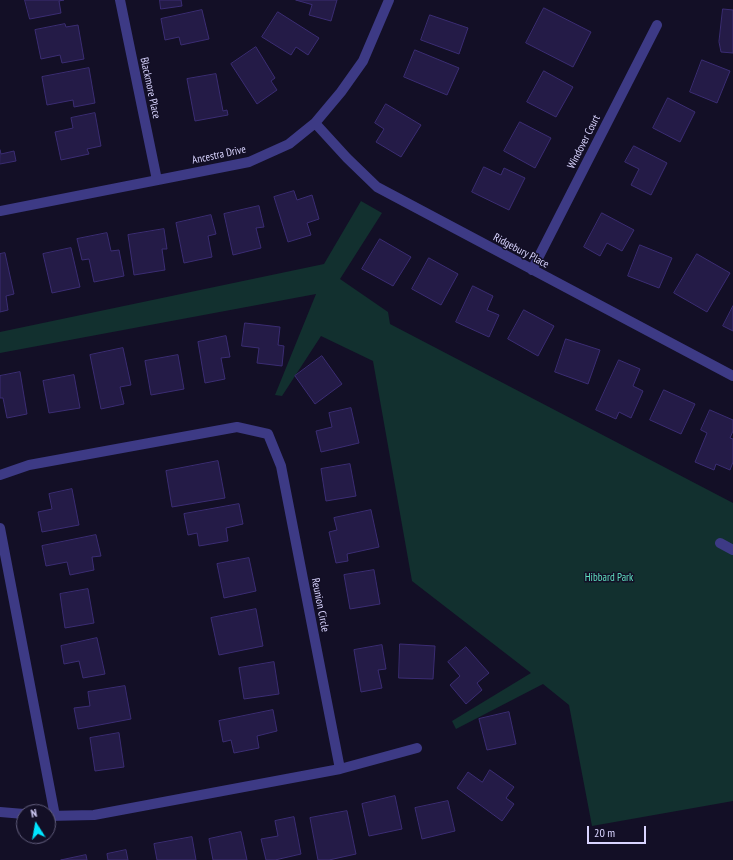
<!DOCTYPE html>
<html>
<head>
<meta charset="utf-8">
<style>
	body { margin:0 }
	#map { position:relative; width:733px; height:860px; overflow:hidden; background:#130f26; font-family:"PT Sans Narrow",sans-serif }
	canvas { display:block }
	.north { position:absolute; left:16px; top:804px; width:40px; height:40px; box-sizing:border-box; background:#130f26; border:1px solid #625e7d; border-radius:50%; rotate:349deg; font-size:11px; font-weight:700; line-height:16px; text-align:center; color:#d9d4ff }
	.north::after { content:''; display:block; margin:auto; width:14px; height:18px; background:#00e5ff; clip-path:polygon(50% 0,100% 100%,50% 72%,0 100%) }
	.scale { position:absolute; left:587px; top:826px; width:59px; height:18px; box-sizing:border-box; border:2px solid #d9d4ff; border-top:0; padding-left:5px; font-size:12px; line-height:14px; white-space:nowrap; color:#d9d4ff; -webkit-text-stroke:3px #130f26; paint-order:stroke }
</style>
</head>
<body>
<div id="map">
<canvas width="733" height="860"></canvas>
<div class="north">N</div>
<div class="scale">20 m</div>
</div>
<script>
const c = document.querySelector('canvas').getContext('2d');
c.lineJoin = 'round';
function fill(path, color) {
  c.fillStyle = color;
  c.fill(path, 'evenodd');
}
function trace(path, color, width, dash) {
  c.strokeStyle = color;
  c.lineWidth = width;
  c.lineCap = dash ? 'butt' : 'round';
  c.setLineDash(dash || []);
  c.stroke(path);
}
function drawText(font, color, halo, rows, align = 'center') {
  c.font = font + ' "PT Sans Narrow",sans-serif';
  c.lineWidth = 3;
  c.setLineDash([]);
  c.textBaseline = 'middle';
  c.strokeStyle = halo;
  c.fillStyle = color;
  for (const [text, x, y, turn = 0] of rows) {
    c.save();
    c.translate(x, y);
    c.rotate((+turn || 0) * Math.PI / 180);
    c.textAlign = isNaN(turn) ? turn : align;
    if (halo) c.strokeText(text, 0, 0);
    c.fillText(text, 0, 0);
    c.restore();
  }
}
fill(new Path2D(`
	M361,201l21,12 -42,66 48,33 2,12 343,179v298l-141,25 -23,-121 -26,-21 -87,45 -4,-8 79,-48 -119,-92 -39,-220 -52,-25 -39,60 -7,-1 41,-101 -316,59v-21l324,-68z`), '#12302f');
const building = new Path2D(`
	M25,0h39l-5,1 2,12 -31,6z
	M160,0h21l1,6 -21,3z
	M296,0h41l-6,21 -22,-6 3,-10z
	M544,8l47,24 -18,35 -47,-24z
	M723,9l10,1v43l-12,-1 -2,-10z
	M202,10l7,29 -28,6 -2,-8 -14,3 -4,-21z
	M278,12l41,26 -11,17 -12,-8 -5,8 -29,-18z
	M430,15l38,13 -9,26 -38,-14z
	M65,24l1,3 12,-2 6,34 -22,4 -2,-8 -19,4 -6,-29z
	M256,47l19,31 -4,3 6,9 -20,14 -26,-40z
	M415,50l44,18 -12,27 -43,-18z
	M702,60l28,11 -13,32 -27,-11z
	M89,68l6,35 -21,4 -1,-7 -26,5 -5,-28z
	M544,71l29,16 -17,30 -29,-15z
	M216,74l7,37 4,-1 1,5 -33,6 -8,-42z
	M668,98l27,14 -15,30 -27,-14z
	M386,104l35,21 -20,32 -25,-15 8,-13 -9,-6z
	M95,113l6,33 -14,3 2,5 -28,6 -6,-28 18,-4 -2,-10z
	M520,122l31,16 -16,30 -31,-17z
	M634,146l33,17 -16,32 -20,-10 8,-16 -14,-7z
	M0,150l1,4 13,-3 2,10 -16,3z
	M484,167l17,8 3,-7 21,10 -16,32 -37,-18z
	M294,191l3,9 15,-5 7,24 -12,4 4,12 -23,7 -14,-45z
	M259,206l5,21 -8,1 5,20 -28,7 -9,-41z
	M602,213l32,17 -12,21 -15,-8 -7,13 -16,-9z
	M211,215l5,19 -8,2 4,21 -28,6 -8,-40z
	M164,229l3,20h-5l3,21 -31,5 -6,-40z
	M107,233l4,18 8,-1 5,26 -30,6 -5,-23 -7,1 -5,-21z
	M380,239l31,18 -18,29 -31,-17z
	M640,245l32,13 -13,30 -31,-12z
	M71,248l9,39 -28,6 -9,-39z
	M5,253l9,41 -8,2 2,14 -8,2v-58z
	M697,254l33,19 -23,39 -33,-19z
	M429,258l29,16 -17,31 -29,-16z
	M473,286l20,10 -6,14 12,5 -10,22 -33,-15z
	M733,306v25l-10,-5z
	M524,310l30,16 -16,30 -30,-17z
	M245,323l35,4 -2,18 6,1 -2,20 -25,-3 2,-15 -17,-2z
	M226,336l4,21 -9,1 4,21 -20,4 -7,-41z
	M566,339l34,11 -12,34 -33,-12z
	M123,348l8,37 -11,2 4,17 -23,5 -11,-54z
	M178,355l6,34 -33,6 -6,-34z
	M322,356l20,28 -27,20 -20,-28z
	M619,360l21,9 -7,17 10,5 -12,27 -12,-6 -3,7 -20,-9z
	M20,372l7,42 -20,4 -4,-20h-3v-22z
	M74,375l6,33 -31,5 -6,-32z
	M664,390l31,14 -14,30 -31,-14z
	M351,408l8,35 -38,9 -5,-21 16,-4 -3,-14z
	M710,410l23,10v11l-3,7 3,1v23l-3,8 -14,-6 -2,6 -19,-8 12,-29 -6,-3z
	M218,461l7,37 -53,9 -6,-36z
	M350,464l6,32 -30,5 -5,-32z
	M72,489l7,36 -37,7 -4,-20 14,-3 -3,-15z
	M239,504l4,20 -17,4 2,13 -29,5 -2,-13 -9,2 -4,-21z
	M371,510l8,37 -32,7 1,7 -12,2 -7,-31 8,-2 -3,-12z
	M96,535l5,21 -9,1 2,13 -24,5 -3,-13 -21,4 -4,-20z
	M249,558l7,33 -32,7 -7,-34z
	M374,570l6,34 -30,5 -6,-34z
	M88,589l6,34 -29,5 -5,-34z
	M256,609l7,37 -44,9 -8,-37z
	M97,638l8,36 -22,4 -4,-17 -15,3 -3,-18z
	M400,644l35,2 -2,33 -34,-1z
	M382,645l4,24 -8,1 4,18 -21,4 -7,-42z
	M466,647l23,26 -12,10 5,7 -16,14 -16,-19 10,-9 -12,-14z
	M274,662l5,32 -35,5 -5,-31z
	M125,686l6,33 -53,10 -4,-21 16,-2 -2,-14z
	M273,710l4,21 -20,5 2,12 -25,5 -3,-13 -8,2 -4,-21z
	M509,712l7,32 -29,6 -8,-31z
	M119,733l5,34 -29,4 -5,-33z
	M490,770l24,17 -8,11 8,6 -12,17 -45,-33 11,-16 14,10z
	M395,796l7,33 -33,7 -7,-32z
	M448,801l7,30 -33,8 -7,-31z
	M347,811l9,43 -27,6h-11l-8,-42z
	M294,817l7,37 -26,6h-9l-5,-21 17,-3 -3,-15z
	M241,832l6,28h-34l-4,-21z
	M192,837l4,23h-39l-3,-16z
	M126,850l2,10h-20l-1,-6z
	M86,855l1,5h-26z`);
fill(building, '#241b47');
trace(building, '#3b2d73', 1);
trace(new Path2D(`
	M720,543l13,7`), '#3d3a85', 10);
trace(new Path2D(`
	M120,0l37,180
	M315,123l32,35 30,29 356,189
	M0,211l249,-49 40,-18 26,-21 26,-31 22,-31 26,-61
	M532,270l125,-245
	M0,475l29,-10 208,-38 31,7 13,32 59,303
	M0,528l55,288
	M0,812l24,2
	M48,816l46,-1 246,-46 77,-21`), '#3d3a85', 10);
drawText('11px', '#d9d4ff', '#130f26', [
	["Blackmore Place",150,88,78],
	["Windover Court",584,142,-63],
	["Ancestra Drive",219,155,-12],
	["Ridgebury Place",521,251,28],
	["Reunion Circle",320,605,79]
]);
drawText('11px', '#5fe0c0', '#130f26', [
	["Hibbard Park",609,578]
]);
</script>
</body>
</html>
